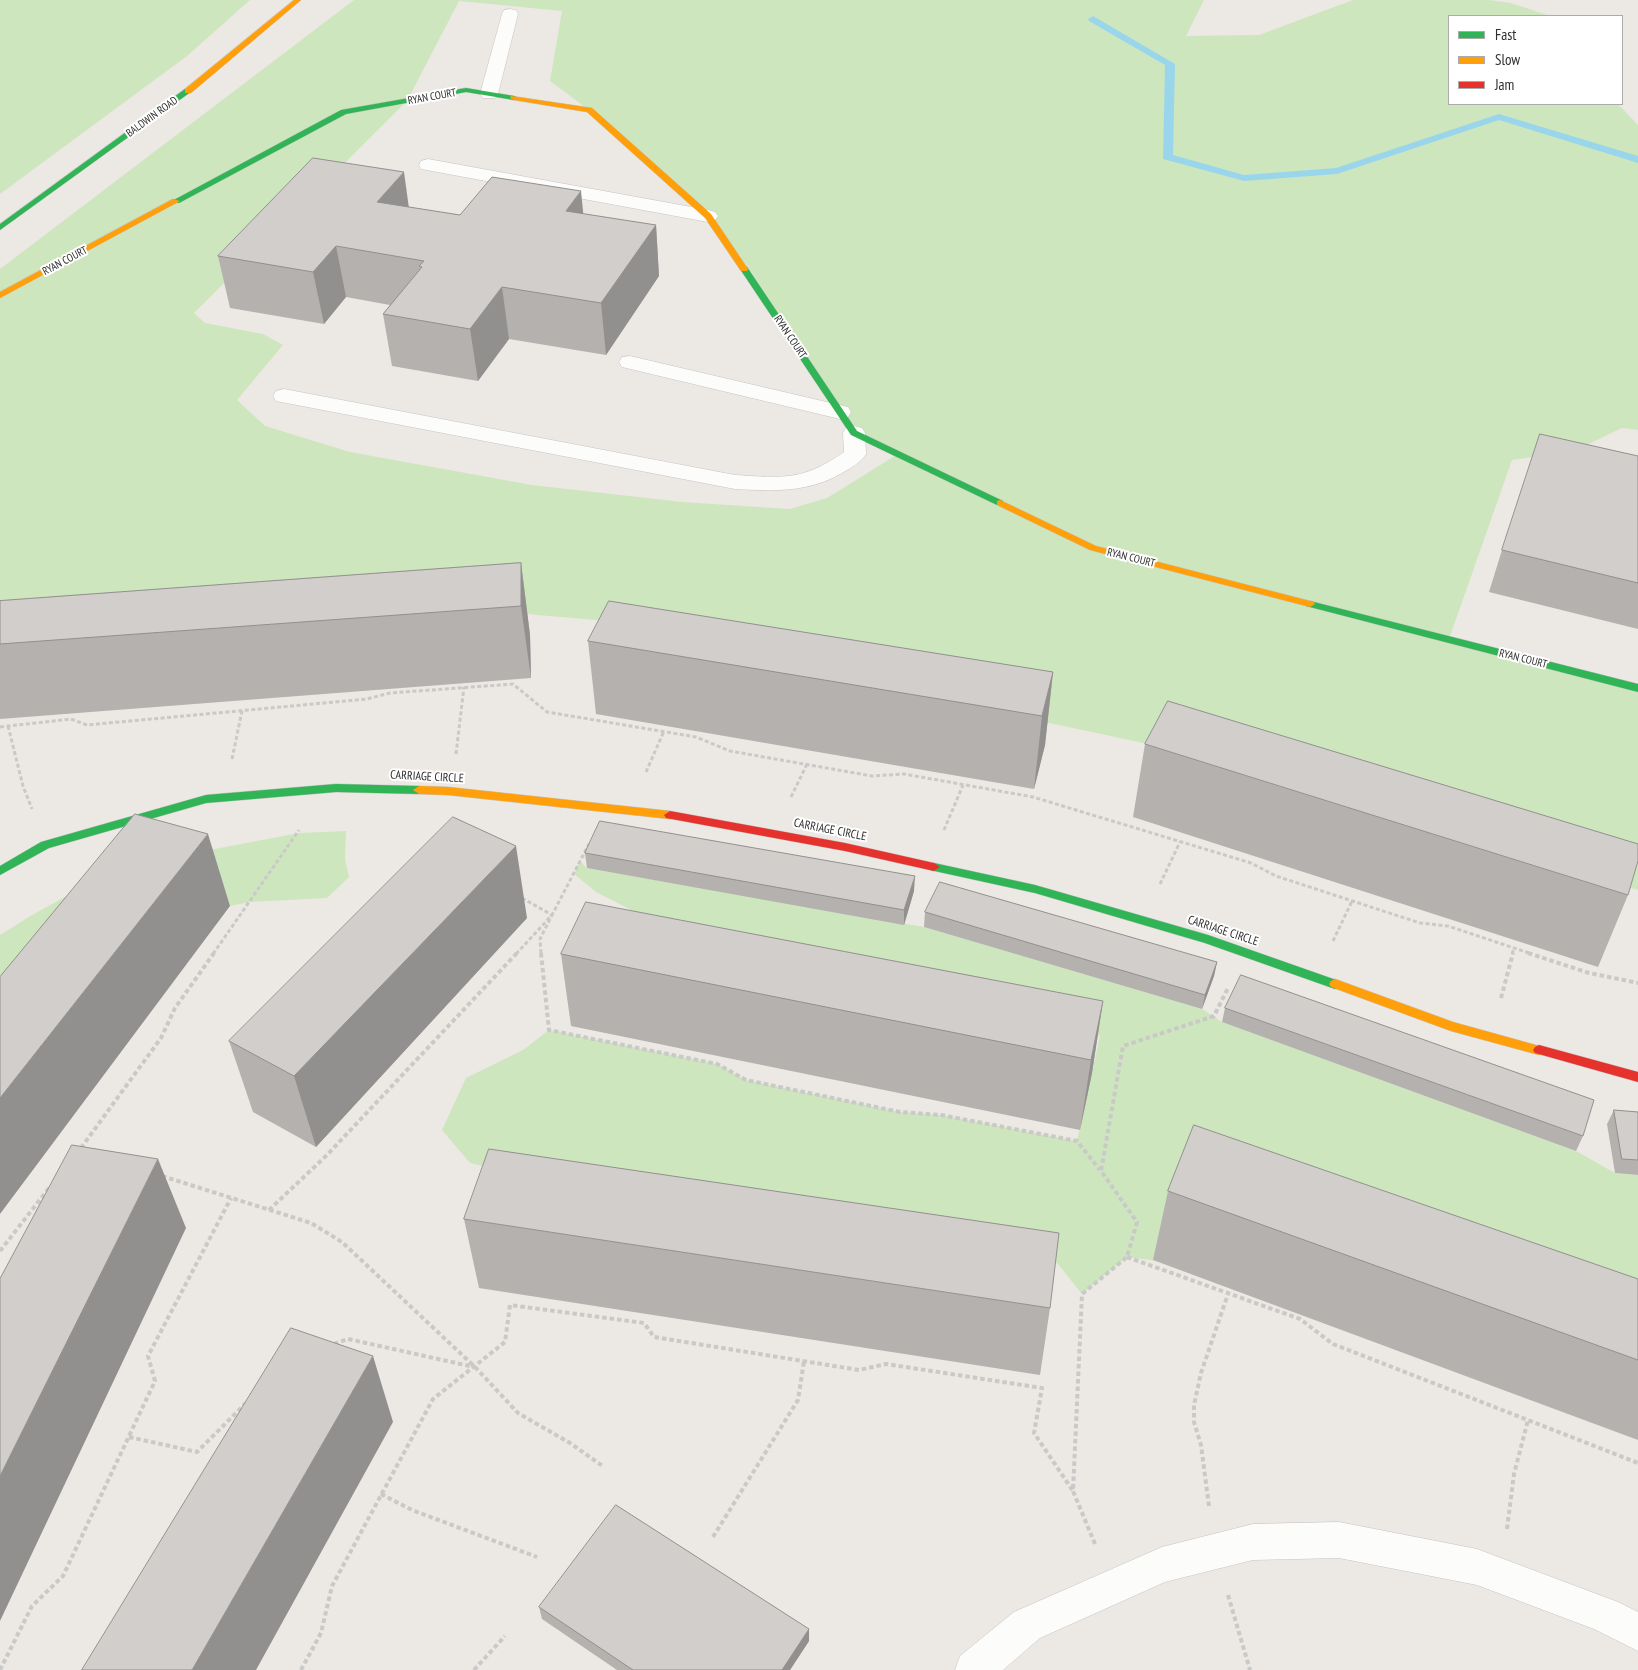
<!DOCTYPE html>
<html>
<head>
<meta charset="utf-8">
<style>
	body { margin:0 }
	#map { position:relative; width:1638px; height:1670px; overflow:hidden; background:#ece8e4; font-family:"PT Sans Narrow",sans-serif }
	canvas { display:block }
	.legend { position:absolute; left:1448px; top:15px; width:175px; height:90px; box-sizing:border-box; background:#fff; border:1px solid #ababab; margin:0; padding:6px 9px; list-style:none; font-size:15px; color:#2e2e2e }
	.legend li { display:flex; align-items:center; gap:10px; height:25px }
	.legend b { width:25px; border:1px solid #ababab }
</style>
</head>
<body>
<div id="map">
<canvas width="1638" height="1670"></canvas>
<ul class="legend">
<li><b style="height:6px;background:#30b455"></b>Fast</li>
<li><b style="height:6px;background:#ff9f0a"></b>Slow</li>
<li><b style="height:6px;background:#e5322d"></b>Jam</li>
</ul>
</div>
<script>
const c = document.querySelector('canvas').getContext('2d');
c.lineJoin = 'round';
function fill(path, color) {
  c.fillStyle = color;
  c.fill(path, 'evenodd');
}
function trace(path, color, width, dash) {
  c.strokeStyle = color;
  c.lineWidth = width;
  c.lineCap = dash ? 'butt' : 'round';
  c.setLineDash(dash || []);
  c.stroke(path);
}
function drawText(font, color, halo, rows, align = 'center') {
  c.font = font + ' "PT Sans Narrow",sans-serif';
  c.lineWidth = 4;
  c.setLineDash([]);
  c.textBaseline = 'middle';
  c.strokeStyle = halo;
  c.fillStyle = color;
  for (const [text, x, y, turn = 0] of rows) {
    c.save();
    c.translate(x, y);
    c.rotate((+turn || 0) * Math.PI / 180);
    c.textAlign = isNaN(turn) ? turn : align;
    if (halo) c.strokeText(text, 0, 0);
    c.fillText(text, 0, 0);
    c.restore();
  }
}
fill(new Path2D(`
	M0,0h250l-63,56 -187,138z
	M354,0h850l-18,36 73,-1 94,-35h136l22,3 39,13h-101v88h169l20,21v305l-16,-2 -48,23 -62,9 -63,179 189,49v202l-215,-58 -256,-84 -287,-61 -225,-62 -118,-10 -157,-22 -380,40v-364zM459,1l103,10 -12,70 39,29 119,106 146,217 44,21 -71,44 -37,11 -108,-7 -150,-17 -182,-33 -85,-26 -28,-26 46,-55 -20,-11 -58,-11 -11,-10 213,-212z
	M346,831l-1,28 4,18 -22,21 -77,4 -20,4 -70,-20 -160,165v-116l32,-20 64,-35 77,-23 126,-24z
	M580,861l7,7 337,59 278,82 20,13 354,129 39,22 23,2v147l-511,-65 -45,37 -25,-31 -538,-89 -49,-11 -28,-33 24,-52 57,-28 26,-20 168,34 29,16 154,32 41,3 136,26 23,-105 -465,-124 -39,-20 -22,-18z`), '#cee6be');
fill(new Path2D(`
	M1093,16l82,48 -2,91 71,20 92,-7 163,-54 139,42v7l-139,-43 -162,54 -93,7 -81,-22 2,-94 -76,-44 -1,-2z`), '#99d6ec');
const lane = new Path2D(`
	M510,9l6,1 2,4 -20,80 -3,4h-12l-3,-4 22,-80 2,-4z
	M428,159l280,51 7,2 3,4 -3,4 -7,2 -287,-53 -2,-4 2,-4z
	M630,356l218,51 3,5 -3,5 -8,2 -218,-52 -3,-5 3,-5z
	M284,389l451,86c48,3 68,6 109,-23l-1,-19 3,-5 8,-2 8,2 3,5 1,21c-5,8 -15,14 -24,19 -34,20 -69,18 -107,16l-459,-88 -3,-5 3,-5z`);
const street = new Path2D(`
	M1339,1522l138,27 141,53 20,10v39l-44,-22 -117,-44 -138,-27 -86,2 -88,22 -125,56 -37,32h-48l5,-14 54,-44 148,-65 91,-23z`);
const fast = new Path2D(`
	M466,88l48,8 4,2 -4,2 -48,-8 -120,22 -167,89 -7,-2 169,-91z
	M185,89l7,2 -192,139v-6z
	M741,267h6l110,164 146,70v4h-6l-146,-70 -111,-166z
	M1310,601l328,83v8l-332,-86 -1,-2 1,-2z
	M336,784l83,2 6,4 -6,4 -83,-2 -130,11 -157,45 -49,27v-9l41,-24 165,-47z
	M934,863l101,22 173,50 131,46 2,3 -2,3 -4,2 -130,-46 -170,-50 -105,-23 -2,-3z`);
const slow = new Path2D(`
	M294,0h7l-110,93h-6v-4z
	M511,96l81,12 119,106 37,55 -1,2h-6l-36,-53 -118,-106 -73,-12 -4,-2z
	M173,199l7,2 -180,97v-6z
	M1000,500l96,46 218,56 1,2 -5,3 -220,-57 -93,-45v-4z
	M419,786l29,1 222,24 6,4 -6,4 -222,-24 -29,-1 -6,-4z
	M1335,979l118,43 90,25 2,3 -2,3 -4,2 -88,-24 -120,-44 -2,-3 2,-3z`);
const jam = new Path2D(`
	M670,811l175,32 89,20 6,4 -6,4 -89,-20 -179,-33 -2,-3z
	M1539,1045l99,27v10l-103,-29 -2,-3 2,-3z`);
trace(lane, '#c5c4c5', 1);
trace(street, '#c5c4c5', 1);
trace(fast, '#c5c4c5', 1);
trace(slow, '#c5c4c5', 1);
trace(jam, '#c5c4c5', 1);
trace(new Path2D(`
	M8,726l15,60 9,23
	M0,727l71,-8 16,6 280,-26 23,-6 123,-9 34,28 149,25 34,14 142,25 32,-2 129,23 218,66 25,13 144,47 28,3 84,28
	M456,754l8,-67
	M232,759l10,-48
	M646,772l18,-41
	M791,797l16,-33
	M944,830l19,-45
	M1160,884l20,-42
	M522,898l30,17 -12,24 1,15
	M1333,941l19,-40
	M213,954l86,-124
	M516,954l36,-39 37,-71
	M1512,954l2,-6`), '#c9c9c8', 3, [4, 2.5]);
trace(new Path2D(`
	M541,953l8,77 168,34 29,16 154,32 41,3 136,26 23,29
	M1528,953l61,20 49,10
	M1501,998l12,-45
	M81,1148l80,-110 14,-30 39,-55
	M162,1176l149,47 31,19 133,125 43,46 52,30 34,24
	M269,1210l58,-55 190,-202
	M0,1251l49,-63
	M1127,1257l173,62 33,25 305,119
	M334,1344l14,-5 126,28
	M129,1437l68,15 49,-49
	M381,1494l31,16 125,47
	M1209,1506l-8,-61 -7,-23v-17l7,-32 27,-79
	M1507,1529l7,-55 14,-54
	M713,1537l85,-137 6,-39
	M1095,1544l-22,-53 9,-197 45,-37 10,-35 -36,-51 22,-125 91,-30 14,-28
	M1228,1595l22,75
	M0,1670l32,-64 31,-30 92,-195 -7,-25 83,-158
	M301,1670l20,-37 11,-47 101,-187 72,-57 5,-37 134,18 10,14 205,33 27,-6 156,24 -8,45 39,58
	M474,1670l31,-34`), '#c9c9c8', 4, [4.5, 3]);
fill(lane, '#fcfcfb');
fill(street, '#fcfcfb');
fill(fast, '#30b455');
fill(slow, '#ff9f0a');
fill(jam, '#e5322d');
fill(new Path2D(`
	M409,207l51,8 123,-1 73,11 3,51 -53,79 -97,-16 -31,42 -86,-15 -9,-52 7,-9 -44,-8 -22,27 -94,-16 -12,-52z
	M1638,456v173l-149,-37 13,-42z
	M521,563l9,72 1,43 -531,41v-118z
	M588,641l465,31 -8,73 -11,44 -438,-75z
	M1145,744l483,151 -30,72 -465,-150z
	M585,853l329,38 -10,34 -317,-57z
	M925,912l292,50 -3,14 -12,33 -278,-82z
	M527,918l-211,229 -63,-35 -24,-71z
	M561,954l542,47 -11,72 -12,57 -509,-104z
	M1225,1008l358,128 -7,15 -354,-129z
	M1614,1110l24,2v63l-23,-2 -8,-49z
	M1168,1191l470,88v161l-485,-180z
	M464,1219l586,89 -10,67 -561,-87z
	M539,1607l270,22v12l-19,29h-173l-75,-51z`), '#b4b1af');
fill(new Path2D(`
	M404,172l7,51 -34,-21z
	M581,191l5,50 -20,-30z
	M656,225l3,51 -53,79 -5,-52z
	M336,246l10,51 -22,27 -11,-52z
	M502,287l7,52 -31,42 -8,-52z
	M521,563l9,72 1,43 -10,-72z
	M1053,672l-8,73 -11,44 8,-73z
	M208,834l22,72 -230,308v-116z
	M516,846l11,72 -211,229 -22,-71z
	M915,876l-1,15 -10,34v-15z
	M1217,962l-3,14 -12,33 3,-14z
	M1103,1001l-11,72 -12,57 11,-70z
	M158,1159l28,69 -186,393v-145z
	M373,1356l20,66 -137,248h-64z
	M809,1629v12l-19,29h-8z`), '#92908e');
const building = new Path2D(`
	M313,158l91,14 -27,30 83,13 32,-38 89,14 -15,20 90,14 -55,78 -99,-16 -32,42 -87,-15 39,-47 -3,-1 5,-5 -88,-15 -23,26 -95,-16z
	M1540,434l98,22v127l-136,-33z
	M521,563v43l-521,38v-43z
	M609,601l444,71 -11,44 -454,-75z
	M1168,701l470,143v17l-10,34 -483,-151z
	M135,814l73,20 -208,264v-121z
	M453,817l63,29 -222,230 -65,-35z
	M600,821l315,55 -11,34 -319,-57z
	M940,882l277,80 -12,33 -280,-83z
	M586,902l517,99 -12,59 -530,-106z
	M1241,975l353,125 -11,36 -358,-128z
	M1614,1110l24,2v48l-16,-1z
	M1194,1125l444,154v81l-470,-169z
	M72,1145l86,14 -158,317v-197z
	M489,1149l570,84 -9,75 -586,-89z
	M291,1328l82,28 -181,314h-110z
	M616,1505l193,124 -27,41h-149l-94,-63z`);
fill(building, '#d1cecb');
trace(building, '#92908e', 1);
drawText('11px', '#2e2e2e', '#fff', [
	["RYAN COURT",432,97,-10],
	["BALDWIN ROAD",152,117,-36],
	["RYAN COURT",65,261,-28],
	["RYAN COURT",790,337,56],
	["RYAN COURT",1131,558,14],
	["RYAN COURT",1523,659,14]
]);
drawText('12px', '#2e2e2e', '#fff', [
	["CARRIAGE CIRCLE",427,777,3],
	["CARRIAGE CIRCLE",830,830,11],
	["CARRIAGE CIRCLE",1223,931,18]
]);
</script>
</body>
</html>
